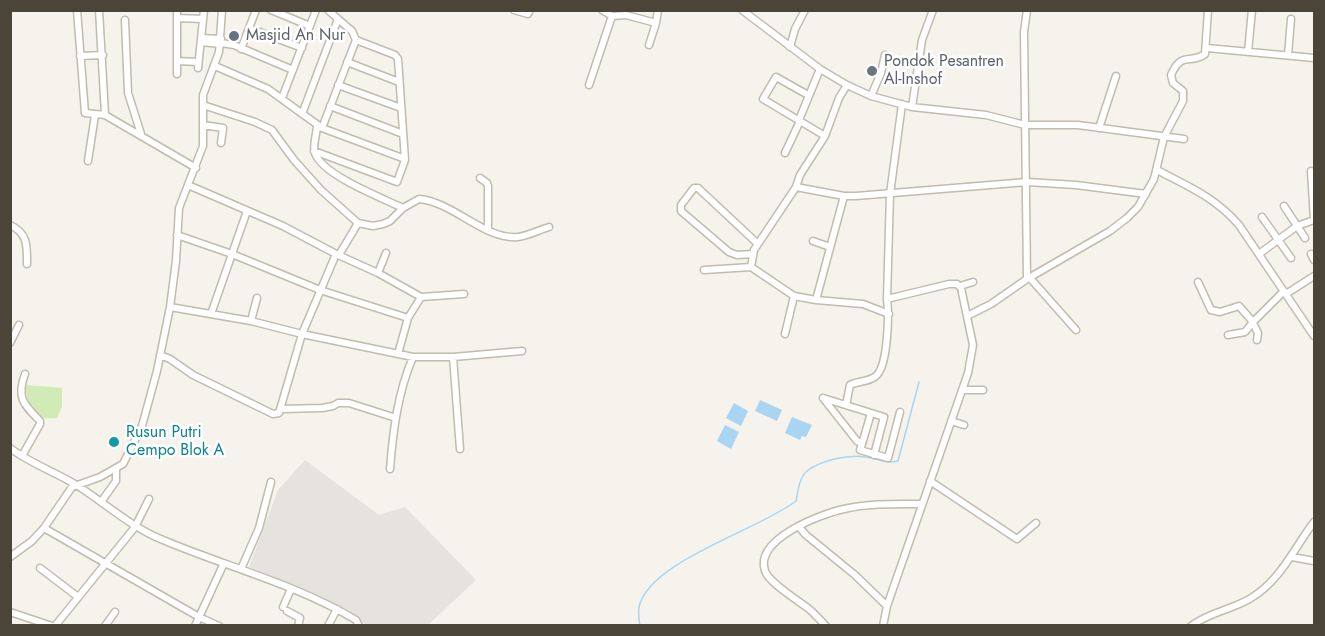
<!DOCTYPE html>
<html>
<head>
<meta charset="utf-8">
<style>
	body { margin:0 }
	#map { position:relative; width:1325px; height:636px; overflow:hidden; background:#f6f3ec; font-family:Jost,sans-serif }
	canvas { display:block }
	.frame { position:absolute; inset:0; border:12px solid #4b4439; pointer-events:none }
</style>
</head>
<body>
<div id="map">
<canvas width="1325" height="636"></canvas>
<div class="frame"></div>
</div>
<script>
const c = document.querySelector('canvas').getContext('2d');
c.lineJoin = 'round';
function fill(path, color) {
  c.fillStyle = color;
  c.fill(path, 'evenodd');
}
function trace(path, color, width, dash) {
  c.strokeStyle = color;
  c.lineWidth = width;
  c.lineCap = dash ? 'butt' : 'round';
  c.setLineDash(dash || []);
  c.stroke(path);
}
function drawText(font, color, halo, rows, align = 'center') {
  c.font = font + ' Jost,sans-serif';
  c.lineWidth = 5;
  c.setLineDash([]);
  c.textBaseline = 'middle';
  c.strokeStyle = halo;
  c.fillStyle = color;
  for (const [text, x, y, turn = 0] of rows) {
    c.save();
    c.translate(x, y);
    c.rotate((+turn || 0) * Math.PI / 180);
    c.textAlign = isNaN(turn) ? turn : align;
    if (halo) c.strokeText(text, 0, 0);
    c.fillText(text, 0, 0);
    c.restore();
  }
}
fill(new Path2D(`
	M305,460l74,55 26,-8 71,73 -48,45h-62l-45,-29 -72,-29 29,-77z`), '#e6e2dd');
fill(new Path2D(`
	M26,385l36,3v19l-5,11c-24,3 -31,-12 -31,-33z`), '#d2eab5');
fill(new Path2D(`
	M760,400l22,10 -5,11 -22,-10z
	M734,403l14,8 -7,15 -15,-8z
	M792,417l20,8 -6,12 -4,-1 -2,4 -15,-7z
	M725,425l14,7 -8,17 -14,-8z`), '#a9d4f2');
trace(new Path2D(`
	M640,626c-1,-6 -2,-13 -1,-19 10,-46 120,-77 157,-106 2,-10 3,-23 11,-30 14,-11 43,-17 59,-14 13,2 19,7 32,4l21,-79`), '#a9d4f2', 1.5);
const street = new Path2D(`
	M77,10l8,103 20,2 91,53
	M99,10l6,105
	M271,10l39,16
	M514,10l14,4 2,-4
	M602,10l10,6 14,-1 30,8 2,-13
	M742,10l78,59 27,16 24,11 41,11 74,8 39,10h53l106,14
	M177,18l26,1
	M125,20l3,73 13,41
	M249,28l53,20
	M201,38l20,1
	M201,42l20,2
	M221,43l13,2 59,25
	M649,45l7,-22
	M790,47l5,-18 10,-19
	M1207,48l107,10
	M241,49l15,-39
	M1248,52l4,-42
	M1288,55l3,-36
	M80,56l23,-1
	M177,61l21,1
	M347,62l52,20
	M215,66l53,23 54,39 83,31
	M198,68l6,-58
	M177,74v-64
	M338,85l63,23
	M589,85l23,-69
	M808,95l-32,-18 -13,22 62,37
	M871,96l10,-23 4,-18
	M282,98l34,-88
	M203,105l52,17 17,8 22,30 27,30 37,33 15,3 10,-2 7,-3 13,-13 16,-9c35,3 65,41 99,38 10,-1 21,-7 31,-10
	M330,106l73,28
	M912,107l10,-67 11,-30
	M302,114l36,-95 -10,-9
	M799,120l21,-51
	M203,125l20,3 -2,15
	M317,125c0,9 -5,21 -2,28 7,22 67,45 88,55
	M322,128l34,-88 -4,-9 -14,-12
	M1099,128l17,-52
	M314,151l83,31 8,-22 -7,-101 -3,-4 -39,-15
	M785,153l15,-32
	M88,161l7,-46
	M1157,170c32,17 58,27 82,55l75,111
	M1311,171l3,49
	M480,178l7,5 1,3v43
	M188,185l95,41 53,28 42,19 43,24 -13,21 -10,36
	M796,187l48,9h12l171,-14 49,3 70,9
	M1284,206l21,32
	M1262,217l29,41
	M10,225c18,8 17,21 17,39
	M177,235l55,19 88,36 88,28
	M813,241l17,6
	M753,254l-16,1 -8,-3 -48,-41v-6l13,-17h4l60,56
	M1259,254l38,-28 17,-6
	M1311,254l3,6
	M339,255l19,-32
	M751,267l3,-17 42,-63 4,-12 25,-39 14,-38 8,-13
	M704,270l47,-3 43,29 22,4 47,4 26,10
	M378,273l8,-20
	M1030,278l46,52
	M1027,279l-3,-247 3,-22
	M1198,282l13,28 9,2 19,-6 14,16 31,-31
	M960,286l13,-4
	M1286,294l28,-18
	M421,297l43,-3
	M816,300l28,-104
	M170,307l81,14 51,13 111,23h40l69,-6
	M211,314l36,-103
	M967,316l24,-12 36,-25 83,-48 17,-13 11,-11 16,-28 10,-42 19,-36v-10l-10,-8 -2,-8c11,-25 19,-10 34,-21l3,-44
	M251,321l6,-23
	M1253,323l5,10 -1,7
	M785,334l9,-38
	M1228,335l17,-3 8,-10
	M10,343l9,-18
	M160,355l10,4 23,16 80,39 6,-1 23,-79 34,-80
	M453,357l7,92
	M962,390h21
	M823,398l61,19 -10,38
	M823,398l34,43 5,3 9,-31
	M846,405l4,-20c7,-4 21,-3 27,-10 11,-12 12,-60 10,-76
	M281,409l41,-1 11,-2 5,-3h11l47,15
	M951,421l13,4
	M862,444l-2,6 28,8 12,-46
	M10,448c21,16 46,24 68,38 28,18 53,41 85,54 64,27 133,44 193,80l3,6
	M22,456l18,-32v-3c-16,-16 -24,-23 -15,-47
	M390,469c3,-39 8,-77 23,-112
	M930,481l87,58 19,-16
	M101,502l15,-21v-12
	M799,527l7,8 49,40 32,31
	M44,528l155,89 20,9
	M10,557l22,-16 12,-13 28,-41 28,-10 23,-13 19,-38 15,-55 13,-64 6,-46 3,-53 24,-62v-51l16,-43 3,-42
	M1292,557l22,4
	M40,568l38,29
	M241,569l18,-41 12,-46
	M283,607l8,-18
	M287,611l13,7 -2,8
	M10,612l42,14
	M55,626l80,-99 14,-28
	M105,626l10,-14
	M195,626l29,-63
	M328,626l9,-17
	M826,626c-6,-6 -11,-12 -17,-17 -10,-8 -40,-26 -44,-38 -11,-32 56,-57 79,-62 25,-6 52,-5 78,-5
	M883,626l4,-20 81,-233 5,-28 -12,-57 -4,-4h-8l-62,15 3,-105 12,-90
	M1191,626c18,-14 41,-16 60,-28 30,-18 43,-50 63,-76`);
trace(street, '#c2bbae', 9);
trace(street, '#fff', 6);
for (const [x, y, r, color] of [
	[234,36,6,"#6b7280"],
	[872,71,6,"#6b7280"],
	[114,442,6,"#0f9aa8"]
]) {
  const dot = new Path2D();
  dot.arc(x, y, r, 0, 2 * Math.PI);
  c.fillStyle = color;
  c.fill(dot);
  trace(dot, '#fff', 2);
}
drawText('16px', '#5b616d', '#fff', [
	["Masjid An Nur",246,36],
	["Pondok Pesantren",884,62],
	["Al-Inshof",884,80]
], 'left');
drawText('16px', '#0d838f', '#fff', [
	["Rusun Putri",126,433],
	["Cempo Blok A",126,451]
], 'left');
</script>
</body>
</html>
